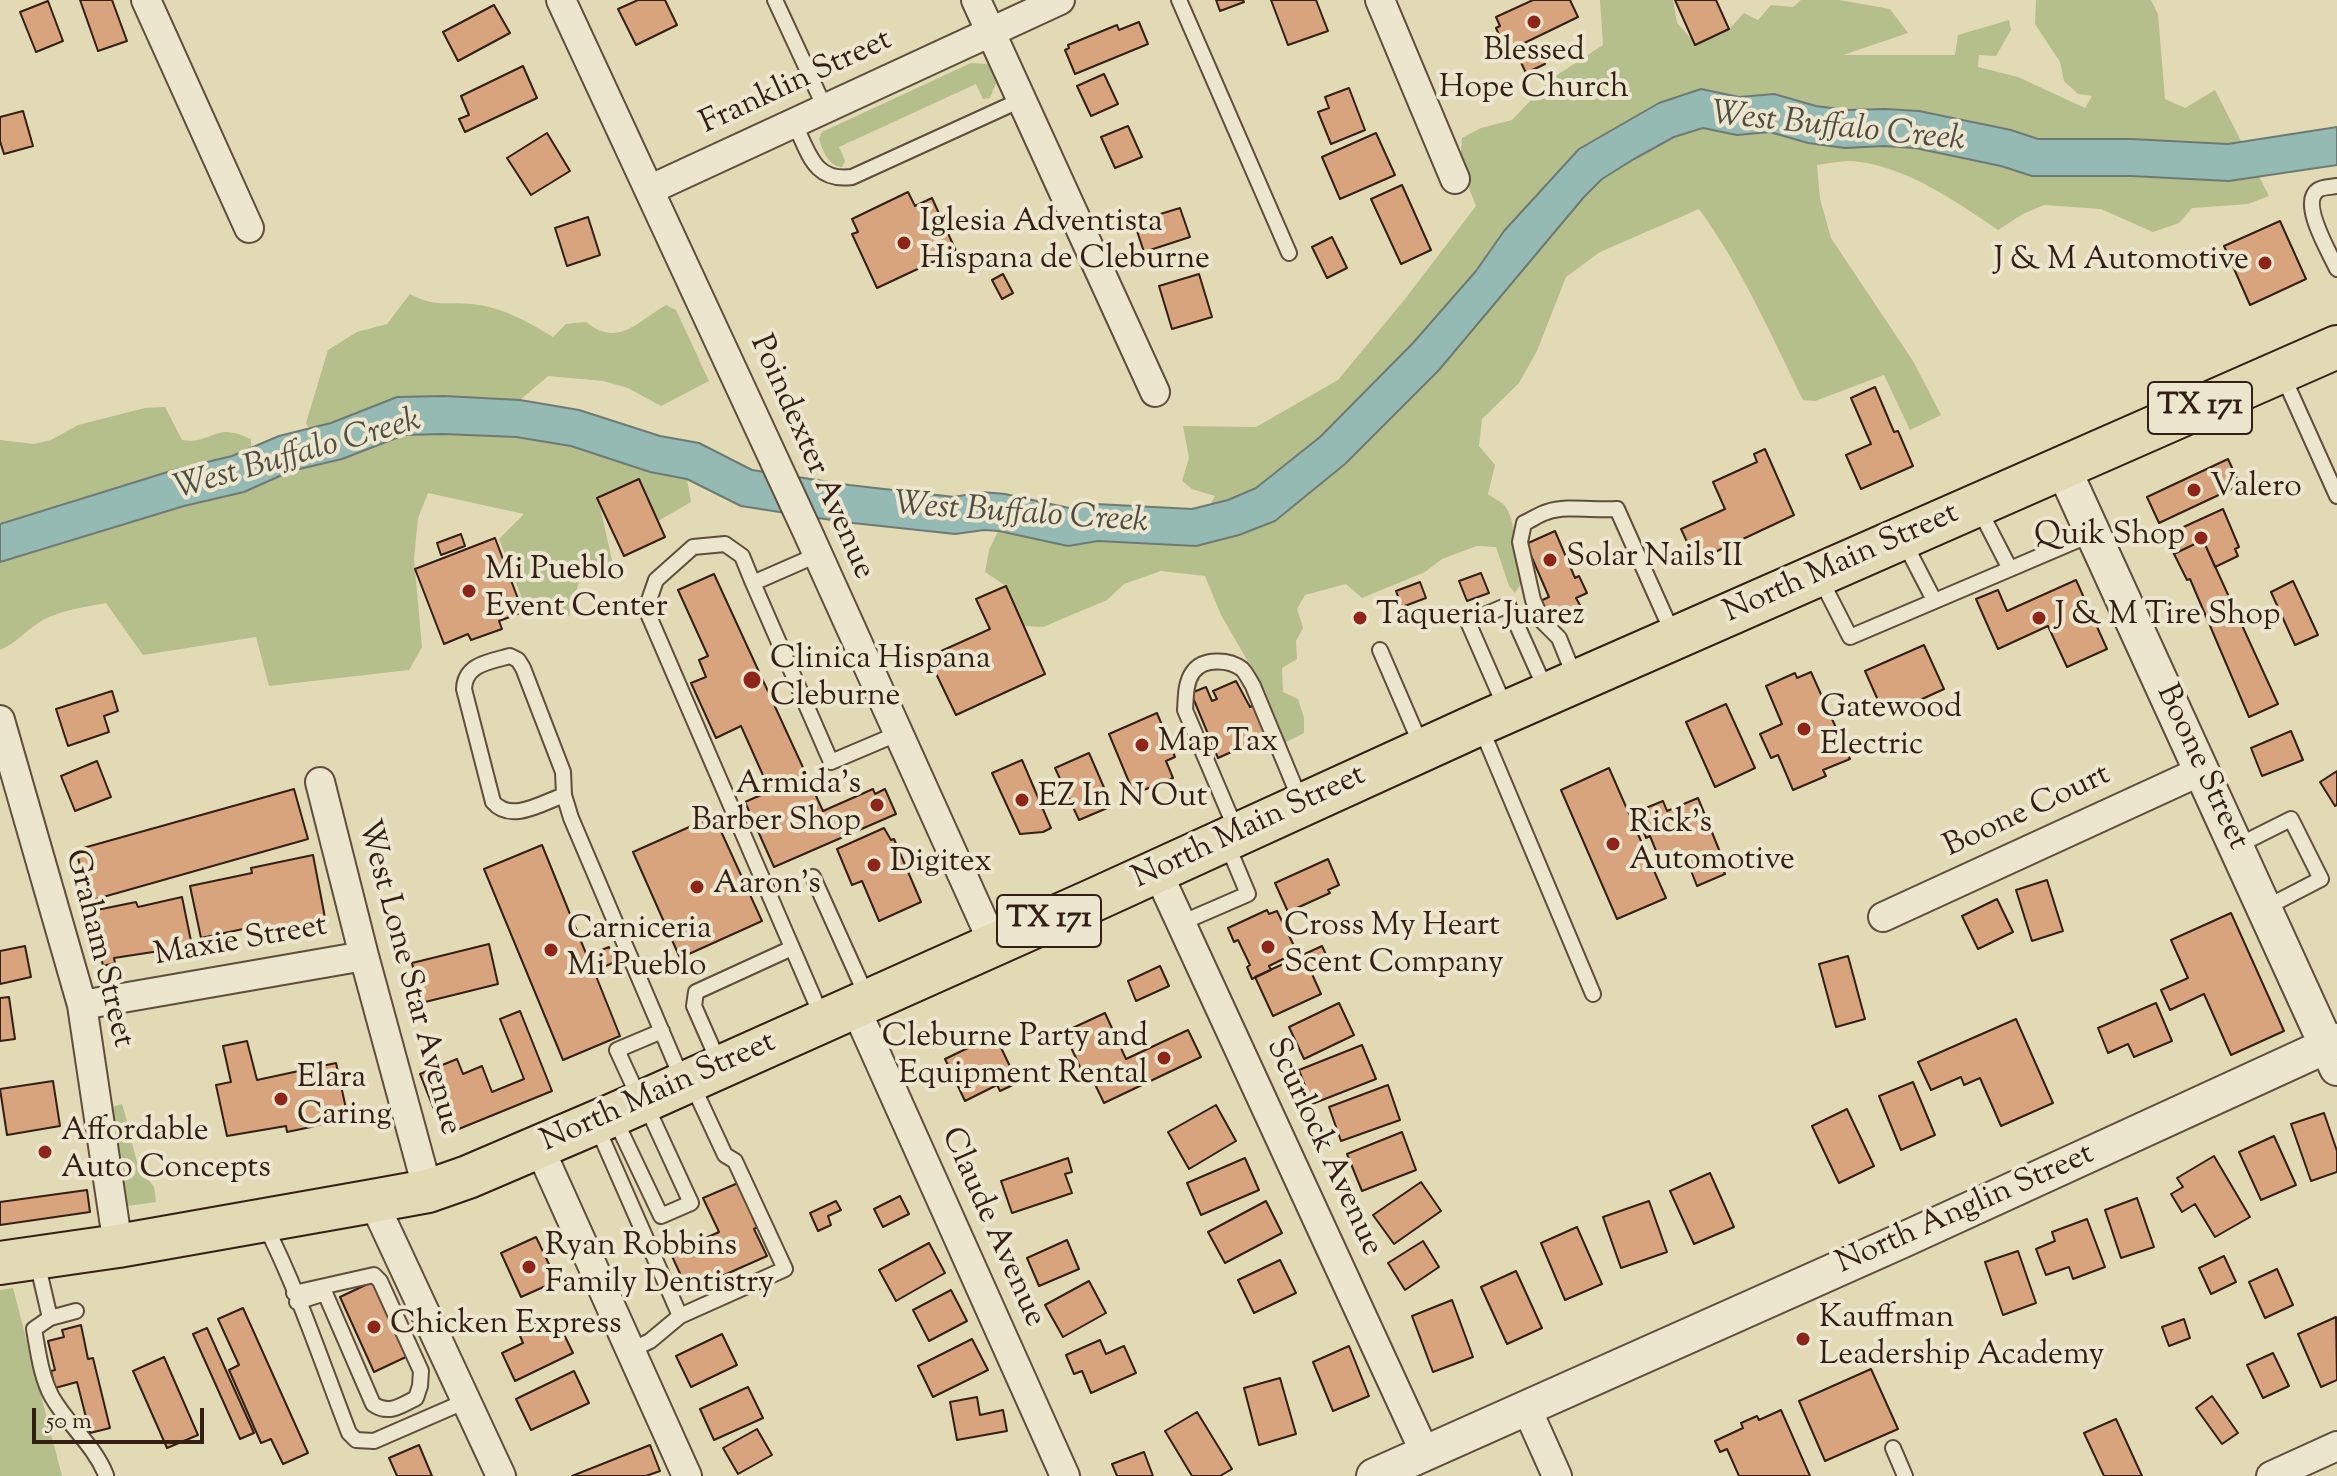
<!DOCTYPE html>
<html>
<head>
<meta charset="utf-8">
<style>
	body { margin:0 }
	#map { position:relative; width:2337px; height:1476px; overflow:hidden; background:#e2d9b5; font-family:"Sorts Mill Goudy",serif }
	canvas { display:block }
	.scale { position:absolute; left:32px; top:1408px; width:172px; height:36px; box-sizing:border-box; border:4px solid #331f13; border-top:0; padding-left:10px; font-size:24px; line-height:28px; white-space:nowrap; color:#331f13; -webkit-text-stroke:6px #ece6cf; paint-order:stroke }
</style>
</head>
<body>
<div id="map">
<canvas width="2337" height="1476"></canvas>
<div class="scale">50 m</div>
</div>
<script>
const c = document.querySelector('canvas').getContext('2d');
c.lineJoin = 'round';
function fill(path, color) {
  c.fillStyle = color;
  c.fill(path, 'evenodd');
}
function trace(path, color, width, dash) {
  c.strokeStyle = color;
  c.lineWidth = width;
  c.lineCap = dash ? 'butt' : 'round';
  c.setLineDash(dash || []);
  c.stroke(path);
}
function drawText(font, color, halo, rows, align = 'center') {
  c.font = font + ' "Sorts Mill Goudy",serif';
  c.lineWidth = 8;
  c.setLineDash([]);
  c.textBaseline = 'middle';
  c.strokeStyle = halo;
  c.fillStyle = color;
  for (const [text, x, y, turn = 0] of rows) {
    c.save();
    c.translate(x, y);
    c.rotate((+turn || 0) * Math.PI / 180);
    c.textAlign = isNaN(turn) ? turn : align;
    if (halo) c.strokeText(text, 0, 0);
    c.fillText(text, 0, 0);
    c.restore();
  }
}
fill(new Path2D(`
	M1600,0h73l4,23 19,21 33,-15 15,-16 14,7 13,-15 22,2 8,-7h38l51,9 18,24 -65,22h112l3,-20 51,-15 2,10 -15,26 -17,-1 -1,12 40,10 67,31 7,-12 -14,-2 -14,-13 -4,-19 -25,-38 1,-24h115l7,14 7,85 20,9 30,-18 54,106 -21,8 -56,4 -13,15 -26,9 -52,-23 -57,-4 -21,9 -25,16c-41,-28 -88,-61 -138,-68 -13,-3 -29,1 -43,3l3,34 11,39 82,123 28,54 -31,15 -26,-55 -69,26 -12,-1c-32,-65 -61,-132 -104,-191l-99,43 -34,25 -29,74 -18,32 -37,36 -3,27 16,19 -7,29c5,4 12,7 16,11 13,14 12,57 18,77l-7,11 -6,-7 -13,-39 -19,-1 -35,13 -17,13 -63,26 -16,-14 -41,11 -8,14 6,19 -7,13 1,18 -15,9 1,24 15,7 6,19v15l-20,10 -19,-52 -44,-76 -16,-39 -44,-5 -37,13 -17,16 -64,27 -19,-1 -18,-40 -21,-14 4,-22 11,-23 205,-14 10,-17 -23,-7 -10,-8 7,-23 -6,-32 73,1 82,-47 67,-81 71,-93 -16,-41 2,-27 19,-10 31,-8 39,-41 52,-34z
	M971,63l17,1 8,19 -6,15 -7,1 -7,-15 -137,63 6,14 -3,6c-14,-1 -19,-16 -23,-28l3,-7z
	M410,294c27,14 34,7 61,10 32,3 55,17 82,33l13,-13 20,-2c32,26 51,0 80,-17l10,5 33,71 -48,25 -33,-18 -25,-7 -55,-5 -28,24 -123,-3 -67,26 -21,5 -3,-5 22,-73 29,-18 30,-8z
	M165,407l17,33c16,3 23,-3 37,-7 11,-3 22,2 32,6v9l-19,8 -58,14 -174,54v-84l34,4 17,-4 27,-15 67,-17z
	M443,434l73,3 55,9 79,26 37,7 4,23 -33,19 -60,-23 16,71 -34,9 -11,38 -27,-1 -17,-9 -26,-67 25,-25 -96,-21 -10,25 -4,41 8,88 -13,23 -140,16 -13,-49 -113,18 -37,-52c-21,4 -44,7 -63,17 -16,9 -26,23 -43,30v-88l184,-56 60,-14 47,-21 51,-12 62,-24z
	M122,1104l9,31 -6,1 2,7h5l6,23 16,21 2,15 -29,4 -16,-96 4,-4z
	M13,1288l49,188h-62v-186z`), '#b5bf8c');
const water = new Path2D(`
	M1701,89l38,8 35,-3 42,12 31,4 38,-1 34,2 92,19 27,9h93l97,5 109,-17v38l-108,16 -98,-5h-99l-31,-10 -86,-18 -31,-2 -39,2 -37,-5 -38,-11 -33,3 -34,-7 -29,9 -40,22 -32,20 -18,18 -145,173 -94,94 -70,57 -36,14 -43,11 -98,-5 -30,5 -69,-15 -15,-1 -29,4 -111,-12 -103,-16 -54,-27 -37,-7 -79,-26 -55,-9 -73,-3 -39,1 -62,24 -51,12 -47,21 -60,14 -184,56v-38l174,-54 58,-14 47,-20 52,-13 66,-26 47,-1 76,4 59,10 81,26 39,7 53,27 97,15 105,12 28,-5 23,2 64,14 27,-4 96,5 36,-9 28,-12 64,-51 93,-94 63,-72 28,-40 75,-82 80,-46z`);
fill(water, '#95b9b3');
trace(water, '#6e7b73', 2);
const building = new Path2D(`
	M80,0h32l15,41 -29,10z
	M638,0h27l12,25 -41,20 -18,-36z
	M1216,0h27l1,2 -24,9z
	M1271,0h45l12,31 -40,14z
	M1533,0h37l8,17 -66,32 -4,-8 -5,2 -7,-15 4,-2 -4,-9z
	M1675,0h41l13,29 -34,16z
	M48,1l15,40 -27,11 -16,-40z
	M494,5l16,28 -52,28 -15,-29z
	M1139,22l9,22 -73,30 -10,-24 4,-2 -1,-3 49,-20 2,5z
	M1537,45l8,19 -19,9 -9,-19z
	M523,66l14,32 -72,34 -6,-13 10,-4 -8,-19z
	M1104,74l14,30 -27,12 -14,-30z
	M1349,88l16,42 -34,14 -13,-32 11,-4 -4,-11z
	M23,111l10,35 -29,8 -4,-13v-24z
	M1128,126l14,31 -27,11 -14,-31z
	M547,133l23,38 -39,24 -24,-37z
	M1376,133l19,42 -55,24 -18,-42z
	M1402,185l29,65 -30,14 -30,-65z
	M908,192l7,14 17,-8 24,53 -79,37 -25,-54 6,-2 -6,-13z
	M1180,208l10,29 -46,15 -10,-30z
	M588,217l12,38 -33,11 -12,-38z
	M2280,221l26,58 -56,26 -26,-59z
	M1332,237l15,31 -20,10 -15,-31z
	M1003,274l10,19 -11,6 -10,-19z
	M1199,274l13,43 -40,12 -13,-43z
	M1875,387l19,45 4,-1 15,35 -52,23 -15,-34 25,-11 -20,-46z
	M1765,449l29,66 -98,46 -15,-32 44,-20 -12,-27 44,-20 -3,-8z
	M2228,459l12,26 -81,38 -12,-26z
	M639,479l26,58 -41,19 -27,-58z
	M2223,509l16,38 -4,2 3,7 -23,11 -12,-27 -29,14 -8,-19z
	M1555,531l20,47 4,-2 8,17 -11,5 4,7 -3,2 1,2 -32,11 -8,-18 11,-5 -23,-53z
	M461,534l4,12 -24,9 -4,-12z
	M495,538l28,74 -24,9 3,8 -31,11 -3,-6 -24,10 -29,-75z
	M2203,540l75,164 -29,13 -59,-138 -3,1 -13,-26z
	M1481,573l8,20 -22,8 -8,-20z
	M714,574l109,237 50,-22 2,5 10,-5 11,25 -122,53 -29,-65 25,-11 -29,-65 -25,12 -25,-55 15,-6 -7,-17 9,-4 -30,-66z
	M2076,580l31,69 -40,18 -19,-41 -50,23 -22,-50 22,-9 9,21z
	M2293,581l25,54 -23,10 -24,-53z
	M1420,582l6,16 -24,9 -6,-16z
	M1006,586l39,88 -89,41 -28,-58 62,-28 -14,-30z
	M1924,645l20,44 -59,27 -20,-45z
	M1811,672l39,87 -27,11 3,6 -33,14 -15,-35 -7,3 -11,-24 22,-10 -16,-38 29,-13 2,5z
	M1236,681l14,26 4,-2 13,31 -49,22 -27,-65 15,-6 6,14 5,-2 -4,-8z
	M112,691l6,20 -14,5 5,16 -41,14 -12,-37z
	M1726,704l29,64 -40,19 -29,-65z
	M1157,713l18,44 -9,4 7,17 -39,16 -25,-60z
	M2291,731l12,29 -41,16 -11,-28z
	M1089,753l23,53 -33,14 -24,-52z
	M1022,760l29,68 -8,4 -23,2 -28,-61z
	M97,761l14,36 -36,14 -14,-35z
	M1609,768l57,130 -49,21 -56,-129z
	M2337,771v34l-2,1 -15,-24z
	M294,789l14,50 -219,62 -13,-51z
	M1698,798l26,64 -4,1 5,11 -28,12 -11,-28 -23,10 -13,-32 -4,2 -10,-26 27,-11 4,10z
	M714,816l48,105 -82,37 -47,-106z
	M884,828l7,12 3,-1 27,63 -42,19 -17,-40 -10,4 -15,-36z
	M542,845l45,111 22,-9 6,15 -21,9 26,65 -57,24 -79,-191z
	M313,855l13,68 -62,12 -2,-10 -61,13 -11,-52 62,-13 -1,-5z
	M1328,859l11,26 -11,5 2,3 -42,19 -13,-29z
	M2047,880l16,51 -31,10 -16,-51z
	M182,897l10,49 -78,12 1,5 -12,3 -11,-55 44,-9 2,5z
	M1997,899l16,33 -35,17 -16,-33z
	M1267,910l2,4 8,-3 20,41 -28,14 2,4 -19,9 -5,-12 3,-2 -12,-25 -4,2 -6,-14z
	M2231,913l53,118 -53,24 -27,-61 -34,16 -9,-20 27,-12 -17,-38z
	M489,944l9,40 -77,19 -9,-40z
	M25,946l6,31 -31,7v-33z
	M1322,946l9,19 -19,9 9,20 -48,22 -18,-39z
	M1848,956l17,63 -29,8 -17,-63z
	M1160,966l9,20 -33,15 -8,-20z
	M9,997l6,42 -15,2v-43z
	M1339,1003l15,32 -50,24 -15,-32z
	M2156,1003l16,38 -38,16 -6,-13 -20,9 -10,-25z
	M520,1011l32,80 -108,44 -24,-61 37,-15 6,15 19,-8 10,26 32,-13 -24,-60z
	M1105,1013l21,46 62,-29 13,27 -97,46 -13,-27 -6,2 -21,-46z
	M2016,1019l37,84 -52,23 -21,-48 -16,7 -3,-8 -30,13 -13,-28z
	M995,1035l20,42 -3,1 3,6 -15,7 -3,-6 -32,16 -20,-42z
	M247,1041l10,39 79,-17 11,50 -23,5 1,5 -14,4 -24,5 -1,-6 -59,10 -11,-51 15,-3 -8,-36z
	M1362,1045l14,34 -64,25 -13,-34z
	M53,1081l7,45 -53,9 -7,-46z
	M1913,1082l22,53 -34,15 -22,-54z
	M1388,1085l12,35 -59,21 -12,-34z
	M1216,1105l20,36 -47,28 -21,-37z
	M1847,1109l27,57 -35,17 -27,-57z
	M2324,1113l13,38v21l-26,9 -20,-57z
	M1402,1132l14,38 -54,21 -15,-37z
	M2274,1136l22,49 -35,15 -22,-48z
	M2214,1156l36,61 -35,20 -20,-33 -13,8 -11,-18 12,-7 -6,-9z
	M1068,1158l4,14 -7,2 7,19 -60,20 -11,-32z
	M1245,1158l14,32 -58,25 -14,-32z
	M1710,1173l24,54 -40,17 -24,-53z
	M1421,1182l20,29 -47,33 -21,-29z
	M738,1183l20,44 -4,2 13,27 -79,35 -17,-37 48,-22 -16,-34z
	M87,1190l3,22 -90,13v-23z
	M900,1196l9,18 -26,13 -9,-18z
	M2137,1198l17,49 -33,11 -16,-48z
	M836,1201l5,9 -13,6 3,9 -13,6 -8,-18z
	M1266,1201l16,32 -57,30 -17,-31z
	M1649,1201l18,51 -46,16 -18,-51z
	M2087,1219l18,48 -32,12 -4,-12 -23,8 -10,-26 19,-8 -3,-9z
	M1577,1227l25,57 -37,16 -24,-57z
	M536,1237l21,44 -36,16 -20,-44z
	M1067,1240l12,29 -40,17 -12,-28z
	M1423,1241l16,26 -34,23 -17,-27z
	M929,1243l16,30 -49,28 -17,-31z
	M2018,1251l18,52 -33,12 -18,-53z
	M2224,1256l12,26 -25,12 -12,-26z
	M1280,1260l16,33 -42,20 -16,-33z
	M2277,1269l16,36 -28,13 -16,-36z
	M1516,1271l26,57 -35,16 -26,-57z
	M374,1281l34,75 -34,16 -34,-75z
	M1089,1281l17,32 -43,24 -18,-32z
	M951,1290l16,31 -38,20 -16,-31z
	M1452,1300l21,57 -40,15 -21,-56z
	M243,1308l65,145 -25,11 -12,-25 -10,4 -32,-73 10,-5 -21,-46z
	M2336,1317l1,63 -16,7 -23,-53z
	M2184,1319l6,19 -21,8 -7,-19z
	M538,1322l6,12 16,-8 13,27 -58,28 -13,-28 21,-10 -5,-12z
	M81,1325l7,34 5,-1 17,70 -20,5 -13,-51 -22,6 -4,-17 4,-1 -7,-29 16,-4 -2,-7z
	M207,1328l47,105 -14,6 -47,-105z
	M722,1334l15,31 -46,22 -15,-31z
	M972,1339l16,31 -55,27 -15,-31z
	M1100,1340l6,14 18,-8 12,27 -45,20 -9,-22 -8,3 -8,-19z
	M1349,1346l20,50 -36,15 -20,-49z
	M2273,1353l16,33 -26,12 -16,-33z
	M164,1357l34,78 -31,13 -34,-77z
	M1871,1369l27,60 -73,32 -26,-60z
	M574,1371l15,32 -58,27 -15,-31z
	M1280,1378l16,56 -37,11 -15,-57z
	M748,1387l15,31 -49,22 -14,-31z
	M2212,1396l26,37 -16,11 -26,-36z
	M977,1397l3,18 23,-5 4,21 -50,9 -7,-38z
	M1781,1410l29,66h-71l-12,-27 -7,3 -5,-11 28,-13 -2,-5 16,-7 2,4z
	M1197,1412l35,57 -12,7h-28l-27,-45z
	M2116,1419l26,57h-38l-20,-43z
	M757,1429l15,26 -34,19 -15,-26z
	M419,1445l13,31h-35l-8,-18z
	M650,1445l10,26 -14,5h-74z
	M1144,1452l9,24h-36l-5,-12z`);
fill(building, '#d8a47e');
trace(building, '#331f13', 2);
const service = new Path2D(`
	M775,0l50,108
	M1179,0l110,253
	M794,123c15,29 19,59 58,54l171,-78
	M2337,186c-6,1 -15,1 -19,4 -19,13 12,63 19,79
	M2283,376l54,120
	M1978,507l32,62 82,-35
	M1903,540l31,60
	M817,555l-64,28 -11,-27 -17,-12 -32,3 -37,33 -10,29 176,408
	M1820,578l30,59 160,-68
	M753,583l78,179 66,-28
	M1380,650l41,95
	M1576,680l-17,-42 -16,-16 -10,-22 -13,-58 4,-19c8,-3 15,-9 23,-11 20,-7 48,-1 70,-3l56,125
	M1506,709l-38,-87 40,-17 38,85
	M1481,728l112,266
	M564,795c-22,8 -53,28 -71,7l-29,-113c1,-25 25,-27 46,-33l8,4 5,8 40,104 1,23 7,23 111,261
	M1237,832l-52,-122c1,-12 0,-27 8,-38 10,-14 36,-13 49,-3 4,4 8,12 11,17l48,116
	M2237,846l54,-27 30,60 -56,29
	M813,877l54,120
	M1181,923l67,-29 -21,-50
	M720,1065l-26,-59 2,-14 96,-44
	M640,1100l-23,-50 45,-19
	M614,1117l47,99 30,-13 -45,-98
	M597,1127l83,189 -30,25 -21,10
	M264,1223c34,67 58,140 85,210l7,7 18,1 92,-40
	M37,1262l13,56 -16,11c4,22 7,48 18,68 16,28 42,48 54,78
	M294,1293l80,-18 6,6 41,90 -1,15 -4,12c-15,8 -28,17 -43,6l-48,-111 -28,9
	M680,1316l105,-47 -50,-108 -10,-6 -33,-71
	M50,1318l26,-7
	M1893,1448l12,28`);
const minor = new Path2D(`
	M146,0l103,228
	M561,0l247,533 186,412
	M976,0l179,392
	M1380,0l75,179
	M649,190l411,-190
	M0,720l82,285 36,241
	M320,782l44,174 64,235
	M1157,871l268,582
	M1883,917l318,-146
	M82,1005l282,-49
	M855,1007l210,469
	M539,1147l148,329
	M373,1201l128,275
	M1527,1409l30,67
	M2271,1476l66,-30`);
const tertiary = new Path2D(`
	M2063,468l274,600
	M1374,1476l529,-236 434,-199`);
const primary = new Path2D(`
	M0,1263l118,-17 255,-45 55,-10 40,-14 145,-62 483,-216 390,-178 851,-374`);
trace(service, '#5f4e3c', 18);
trace(minor, '#5f4e3c', 32);
trace(tertiary, '#5f4e3c', 38);
trace(primary, '#331f13', 46);
trace(service, '#ece6cf', 14);
trace(minor, '#ece6cf', 28);
trace(tertiary, '#ece6cf', 34);
trace(primary, '#e2d9b5', 42);
for (const [x, y, r, color] of [
	[1534,22,8,"#8f2418"],
	[904,243,8,"#8f2418"],
	[2265,263,8,"#8f2418"],
	[2194,490,8,"#8f2418"],
	[2201,538,8,"#8f2418"],
	[1550,560,8,"#8f2418"],
	[469,591,8,"#8f2418"],
	[1360,618,8,"#8f2418"],
	[2039,618,8,"#8f2418"],
	[752,680,10,"#8f2418"],
	[1804,729,8,"#8f2418"],
	[1142,745,8,"#8f2418"],
	[1022,800,8,"#8f2418"],
	[877,805,8,"#8f2418"],
	[1613,844,8,"#8f2418"],
	[874,865,8,"#8f2418"],
	[697,887,8,"#8f2418"],
	[1268,947,8,"#8f2418"],
	[551,950,8,"#8f2418"],
	[1164,1058,8,"#8f2418"],
	[281,1099,8,"#8f2418"],
	[45,1152,8,"#8f2418"],
	[529,1267,8,"#8f2418"],
	[374,1327,8,"#8f2418"],
	[1803,1339,8,"#8f2418"]
]) {
  const dot = new Path2D();
  dot.arc(x, y, r, 0, 2 * Math.PI);
  c.fillStyle = color;
  c.fill(dot);
  trace(dot, '#ece6cf', 3);
}
for (const [x, y, w] of [
	[2200,408,104],
	[1049,921,104]
]) {
  const box = new Path2D();
  box.roundRect(x - w / 2, y - 26, w, 52, 6);
  c.fillStyle = '#ece6cf';
  c.fill(box);
  trace(box, '#331f13', 2);
}
drawText('bold 30px', '#331f13', null, [
	["TX 171",2200,408],
	["TX 171",1049,921]
]);
drawText('32px', '#331f13', '#ece6cf', [
	["Blessed",1534,54,"center"],
	["Hope Church",1534,91,"center"],
	["Iglesia Adventista",920,225],
	["Hispana de Cleburne",920,262],
	["J & M Automotive",2249,263,"right"],
	["Valero",2210,490],
	["Quik Shop",2185,538,"right"],
	["Solar Nails II",1566,560],
	["Mi Pueblo",485,573],
	["Event Center",485,610],
	["Taqueria Juarez",1376,618],
	["J & M Tire Shop",2055,618],
	["Clinica Hispana",770,662],
	["Cleburne",770,699],
	["Gatewood",1820,711],
	["Electric",1820,748],
	["Map Tax",1158,745],
	["Armida's",861,787,"right"],
	["Barber Shop",861,824,"right"],
	["EZ In N Out",1038,800],
	["Rick's",1629,826],
	["Automotive",1629,863],
	["Digitex",890,865],
	["Aaron's",713,887],
	["Cross My Heart",1284,929],
	["Scent Company",1284,966],
	["Carniceria",567,932],
	["Mi Pueblo",567,969],
	["Cleburne Party and",1148,1040,"right"],
	["Equipment Rental",1148,1077,"right"],
	["Elara",297,1081],
	["Caring",297,1118],
	["Affordable",61,1134],
	["Auto Concepts",61,1171],
	["Ryan Robbins",545,1249],
	["Family Dentistry",545,1286],
	["Kauffman",1819,1321],
	["Leadership Academy",1819,1358],
	["Chicken Express",390,1327]
], 'left');
drawText('32px', '#331f13', '#ece6cf', [
	["Franklin Street",797,84,-25],
	["Poindexter Avenue",810,458,66],
	["North Main Street",1842,565,-24],
	["Boone Street",2200,768,65],
	["Boone Court",2028,813,-25],
	["North Main Street",1250,829,-25],
	["Maxie Street",241,943,-10],
	["Graham Street",97,949,76],
	["West Lone Star Avenue",407,978,75],
	["North Main Street",659,1094,-24],
	["Scurlock Avenue",1322,1148,65],
	["North Anglin Street",1966,1211,-24],
	["Claude Avenue",991,1228,66]
]);
drawText('italic 34px', '#504d43', '#ece6cf', [
	["West Buffalo Creek",1838,130,6],
	["West Buffalo Creek",298,457,-16],
	["West Buffalo Creek",1021,516,4]
]);
</script>
</body>
</html>
